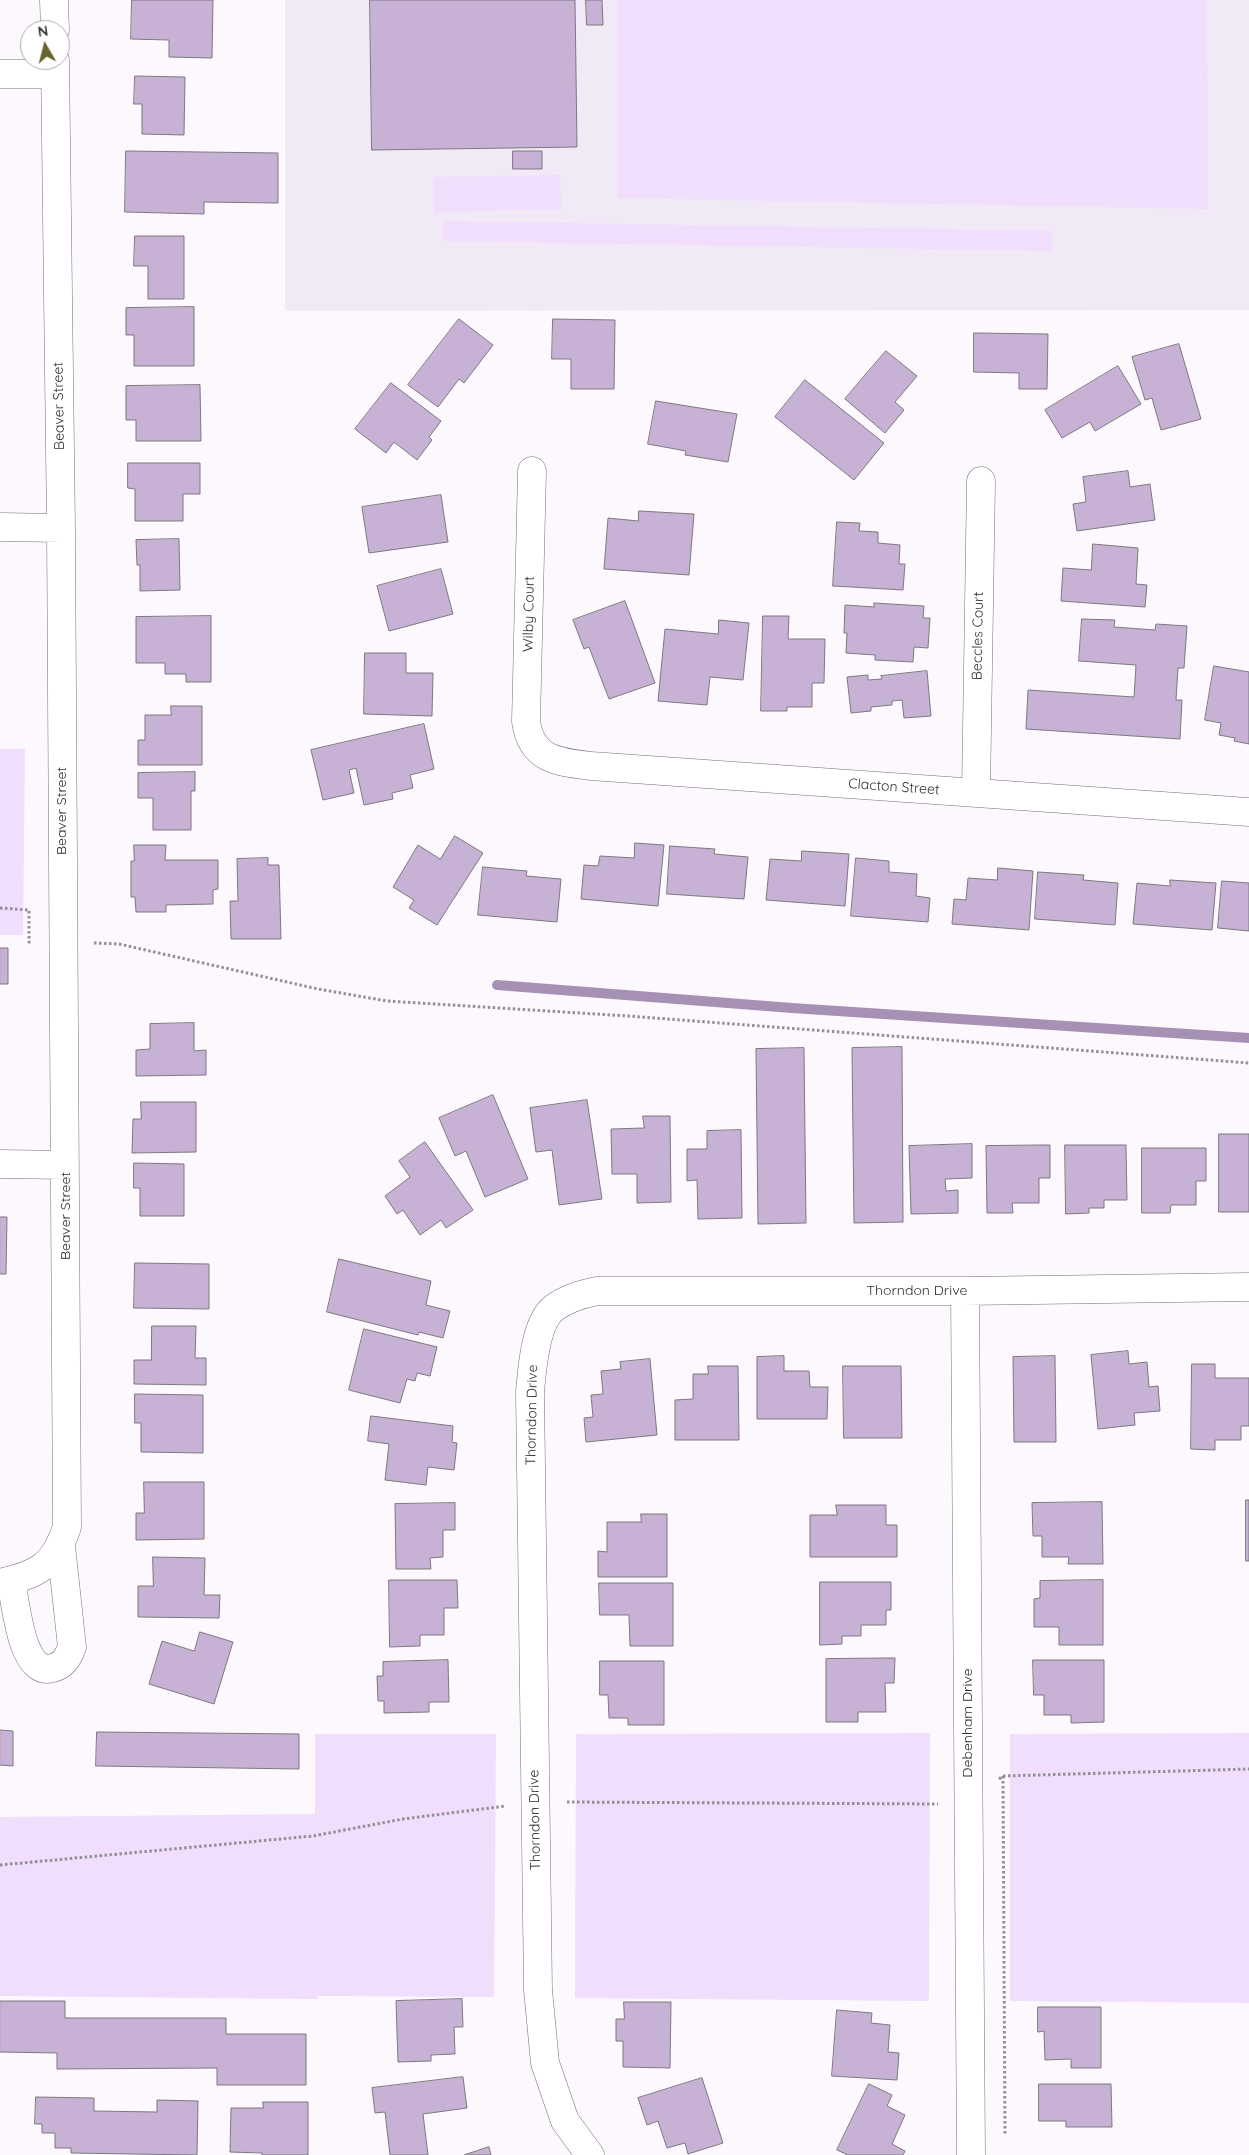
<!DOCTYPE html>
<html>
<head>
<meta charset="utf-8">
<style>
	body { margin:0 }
	#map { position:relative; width:1249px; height:2155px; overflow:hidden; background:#fcf8fe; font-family:Quicksand,sans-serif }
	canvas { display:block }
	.north { position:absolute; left:20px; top:20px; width:50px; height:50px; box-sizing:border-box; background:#fff; border:1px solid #acacad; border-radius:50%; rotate:352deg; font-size:14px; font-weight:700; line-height:20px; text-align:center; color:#302f31 }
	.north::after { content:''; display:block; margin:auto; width:18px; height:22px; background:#68622e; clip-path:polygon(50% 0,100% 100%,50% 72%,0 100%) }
</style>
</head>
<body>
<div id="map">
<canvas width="1249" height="2155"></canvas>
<div class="north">N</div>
</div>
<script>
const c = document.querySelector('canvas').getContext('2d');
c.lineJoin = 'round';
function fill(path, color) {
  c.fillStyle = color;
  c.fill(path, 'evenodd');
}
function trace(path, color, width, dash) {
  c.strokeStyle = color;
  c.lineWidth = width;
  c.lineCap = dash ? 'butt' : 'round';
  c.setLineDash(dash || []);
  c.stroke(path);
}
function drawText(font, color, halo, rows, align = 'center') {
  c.font = font + ' Quicksand,sans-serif';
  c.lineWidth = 4;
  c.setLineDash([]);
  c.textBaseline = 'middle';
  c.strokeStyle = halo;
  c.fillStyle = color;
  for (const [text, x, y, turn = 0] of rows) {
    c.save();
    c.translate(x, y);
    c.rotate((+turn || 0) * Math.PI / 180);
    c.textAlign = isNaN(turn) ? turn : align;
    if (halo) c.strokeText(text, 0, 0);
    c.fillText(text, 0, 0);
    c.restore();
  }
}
fill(new Path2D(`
	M285,0h964v310l-964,1z`), '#f1e9f6');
fill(new Path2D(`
	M618,0h589l1,209 -591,-11z
	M560,175l1,34 -127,3 -1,-35z
	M443,221l609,10v20l-609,-10z
	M0,749h25l-2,186h-23z
	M930,1733l-1,268 -354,-3 1,-264z
	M1249,1733v270l-239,-2v-267z
	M315,1734h181l-2,263 -176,-1v3l-318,-3v-179l315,-3z`), '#f0defc');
trace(new Path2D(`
	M497,985l295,23 457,30`), '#a691b4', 10);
const building = new Path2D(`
	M132,0h81l-1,58 -43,-1v-17l-38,-1z
	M370,0h205l2,147 -205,3z
	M586,0h16l1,25h-16z
	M135,76l50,1 -1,58 -42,-1v-30h-8z
	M126,151l152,2v50l-74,-1v12l-79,-2z
	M513,151h29v18h-29z
	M135,236h49v63h-36v-33h-14z
	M194,307v59h-60v-31h-8v-27z
	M459,319l34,26 -29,38 -5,-4 -21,28 -30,-22z
	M553,319l62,1 -1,69h-43v-30h-19z
	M974,333l74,1 -1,55h-28v-16l-45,-1z
	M1179,344l22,75 -40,11 -9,-32 -7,2 -13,-43z
	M886,351l31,25 -22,26 9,8 -19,23 -40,-34z
	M1118,366l23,38 -46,27 -5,-9 -28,16 -17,-28z
	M805,380l79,63 -30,37 -79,-63z
	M391,383l50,38 -12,16 3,3 -15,20 -23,-18 -8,11 -31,-24z
	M200,385l1,56h-65v-21h-10v-34z
	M656,401l81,13 -9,48 -43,-7 1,-4 -38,-7z
	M128,463h72v31h-17v27h-48v-32l-7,-1z
	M1128,471l2,16 20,-3 5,36 -78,11 -4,-27 13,-2 -3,-25z
	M441,495l7,47 -79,11 -7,-46z
	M639,511l55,3 -5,61 -85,-6 4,-51 30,3z
	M837,522l23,1 -1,8 19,1v11l22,2 -1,19h6l-2,26 -70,-4z
	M179,539l1,51 -40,1v-26h-3l-1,-25z
	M1093,544l45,4 -2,36 11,1 -2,22 -84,-6 2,-33 28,2z
	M441,569l12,45 -64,17 -12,-45z
	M625,601l30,82 -46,16 -20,-52 -5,2 -11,-29z
	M874,603l50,3 -1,12h7l-2,30 -14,-1 -1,15 -38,-2v-5l-29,-2 1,-20h-3l1,-28 29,2z
	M211,616v66h-25v-8h-21v-11h-29v-46z
	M763,616h26l-1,23h37l-1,44h-12v24h-25v4h-26z
	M1082,619l33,1 -1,7 41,3 1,-6 31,2 -3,42h-6l-2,32h6l-2,39 -154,-10 2,-39 106,7 2,-32 -57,-4z
	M719,620l30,3 -6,57 -33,-3 -3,28 -49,-4 7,-72 53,5z
	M365,653h41v20h27l-1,43 -68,-2z
	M1214,666l35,6v72l-15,-3 1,-3 -16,-3 2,-12 -16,-3z
	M927,671l4,45 -27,2 -2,-18 -10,1v4l-21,2v4l-20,2 -4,-36 21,-2v5l14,-1 -1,-3z
	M171,706h31v59h-64v-25h7v-25h26z
	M424,724l10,45 -24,6 3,13 -21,5 1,6 -29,6 -8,-37 -7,2 5,23 -31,7 -12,-50z
	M195,772v19h-4v39h-38v-32h-15v-25z
	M455,836l28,17 -46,72 -28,-17 5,-8 -21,-13 25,-42 22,14z
	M635,843l29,2 -6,61 -77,-7 3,-34 14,1 2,-10 34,2z
	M134,845h32l-1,15h53v29l-5,1v14l-47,1v7h-30l-1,-15h-4v-36h3z
	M670,846l45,3 -1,5 34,3 -4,42 -77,-5z
	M802,851l47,3 -4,52 -79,-6 4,-41 31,2z
	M268,858v7h11l2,74h-50l-1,-38h8l-1,-42z
	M856,858l33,3v11l28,2 -1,22 14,2 -2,24 -77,-6z
	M483,867l44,4 -1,5 35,3 -4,43 -79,-7z
	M998,868l35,3 -4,59 -77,-6 2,-25 12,1 2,-22 29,2z
	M1038,872l46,3 -1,5 35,3 -3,42 -80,-6z
	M1170,880l46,3 -4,47 -79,-6 4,-41 33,3z
	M1222,881l27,2v48l-31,-3z
	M0,948h8v36h-8z
	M194,1023v28l12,-1v25l-70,1v-26l14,-1v-25z
	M902,1047l1,175 -49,1 -2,-175z
	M804,1048l2,175 -48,1 -2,-175z
	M493,1095l35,84 -43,18 -19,-46 -11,5 -16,-38z
	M587,1100l15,99 -43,6 -7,-55 -16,2 -6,-44z
	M141,1102h55v50l-64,1 1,-34h8z
	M643,1116h27l1,86 -34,1v-29h-25l-1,-45 33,-1z
	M741,1130l1,88 -44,1 -1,-39 -10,1v-32h20v-18z
	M1219,1134h30v78h-30z
	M425,1142l48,68 -27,18 -5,-8 -21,15 -17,-25 -6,4 -12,-18 25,-19 -11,-16z
	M972,1144v34l-27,1 1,12 12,-1v23l-47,1 -2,-68z
	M1038,1145h12v33h-11v25h-27l1,10h-26l-1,-67z
	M1065,1145h61l1,55h-23v8h-15v5l-23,1z
	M1142,1148h64v33h-10v24h-25l-1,8h-28z
	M134,1163l50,1v52h-44v-28h-6z
	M0,1217h7l-1,57h-6z
	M339,1259l92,22 -5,24 24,6 -7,27 -24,-6 -1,3 -91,-23z
	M135,1263l74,1v45l-75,-1z
	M152,1326h44l-1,32h11v27l-72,-1v-24h17z
	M364,1329l73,18 -7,29 -13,-3 -2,8 -8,-2 -7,24 -51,-13z
	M1128,1351l1,13 18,-2 2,25 9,-1 2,25 -26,2 1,12 -37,4 -7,-74z
	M784,1356v15h25l1,16h18l-1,32h-70v-62z
	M1055,1356l1,86h-42l-1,-85z
	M650,1359l7,76 -71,7 -2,-24 9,-1 -2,-22 12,-1 -2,-23 20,-2 -1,-7z
	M1192,1364h23v14h34v48h-8v14h-26v10l-24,-1z
	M708,1366h30l1,74h-64v-40l18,-1v-25h15z
	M843,1366h58l1,72h-58z
	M135,1394l68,1v58l-62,-1v-29h-6z
	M371,1416l82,10 -1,16 5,1 -3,27 -26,-3 -2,18 -41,-5 4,-36 -21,-3z
	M144,1482h60v57l-68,1v-27h8z
	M1246,1500h3v61h-3z
	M1102,1502l1,62h-35l1,-7h-27v-21h-9l-1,-33z
	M455,1503v27h-12v27l-13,1 1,11h-35l-1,-65z
	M836,1505h50v20h11v32h-87v-42h27z
	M641,1514h26v63h-69v-26l9,1v-30h34z
	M153,1557l52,1 -1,37h16l-1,23 -81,-1v-31h15z
	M389,1580h68l1,28h-14v27h-24v11l-30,1z
	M1103,1580v65h-44v-18h-25v-28l6,-1v-17z
	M820,1582h71v28h-5v15h-25v11h-19v8l-22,1z
	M599,1583h74v63h-43l-1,-31h-29z
	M200,1632l33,10 -19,62 -65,-20 13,-43 32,10z
	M886,1658h9l-1,25h-9l1,29h-28v10h-32v-63z
	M448,1660l1,42h-20v10l-45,1v-12h-6l-1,-25h6v-14z
	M1033,1660h71v62l-33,1v-8h-27v-20h-10z
	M600,1661h64v64h-36v-7h-19l-1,-23h-8z
	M0,1730l13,1v35l-13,-1z
	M97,1732l202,2v35l-203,-3z
	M462,1999l1,28h-9l1,27 -24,1v6l-33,1 -2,-61z
	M0,2001h65v17h161v16h80v51h-89v-17l-160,1v-16l-57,-1z
	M624,2002h47l-1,66 -47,-1v-26h-7v-22h8z
	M1038,2007h63v61h-30v-9l-26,1 -1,-29 -6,1z
	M837,2010l35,3 -1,10 19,2 -2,27 11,1 -2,27 -65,-4z
	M463,2077l4,31 -44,6 5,41h-38l-5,-43 -10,1 -3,-25z
	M702,2078l21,65 -35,11 -3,-11 -18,5 -9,-27 -11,4 -9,-27z
	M869,2084l23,11 -5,11 18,9 -13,29 13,7 -2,4h-55l-11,-5z
	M1039,2084h72l1,43h-46v-6h-27z
	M36,2097l58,1v13l63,1v-12l41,1 -1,54 -126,-2v-5h-16v-15h-13v-9h-7z
	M263,2102h45v53h-46v-2l-32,-1 1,-44h32z
	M489,2147l2,8h-27l9,-3z`);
fill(building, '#c7b1d5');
trace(building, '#7c797f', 1);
const minor = new Path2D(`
	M54,0l1,30
	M0,74h55
	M532,471l-6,250c5,39 32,41 65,45l658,46
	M0,527l61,1
	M976,792l5,-311
	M0,1164l65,1
	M965,1291l6,864
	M11,1581c5,21 10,97 42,87 11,-3 15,-11 19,-21l-11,-101
	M0,1583c39,-9 54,-17 67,-56l-6,-999 -6,-468
	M590,2155l-25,-34 -20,-58 -7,-73 -8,-598c2,-22 5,-70 24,-84 13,-10 28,-14 43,-17h368l284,-4`);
trace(minor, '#726f75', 29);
trace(new Path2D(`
	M0,908l29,2v32h4
	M94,943l25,1 199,45 69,12 241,15 621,47
	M1003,1776l2,358
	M999,1779l4,-3 246,-7
	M567,1802l371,2
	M0,1865l313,-29 90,-17 103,-13`), '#939094', 3, [2.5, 2.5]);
trace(minor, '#fff', 28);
drawText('14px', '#302f31', '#fff', [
	["Beaver Street",59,406,-91],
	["Wilby Court",529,614,-89],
	["Beccles Court",978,636,-89],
	["Clacton Street",894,787,4],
	["Beaver Street",62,811,-90],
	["Beaver Street",66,1216,-90],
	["Thorndon Drive",917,1291],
	["Thorndon Drive",532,1415,-89],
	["Debenham Drive",968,1723,-90],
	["Thorndon Drive",535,1820,-91]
]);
</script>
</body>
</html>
